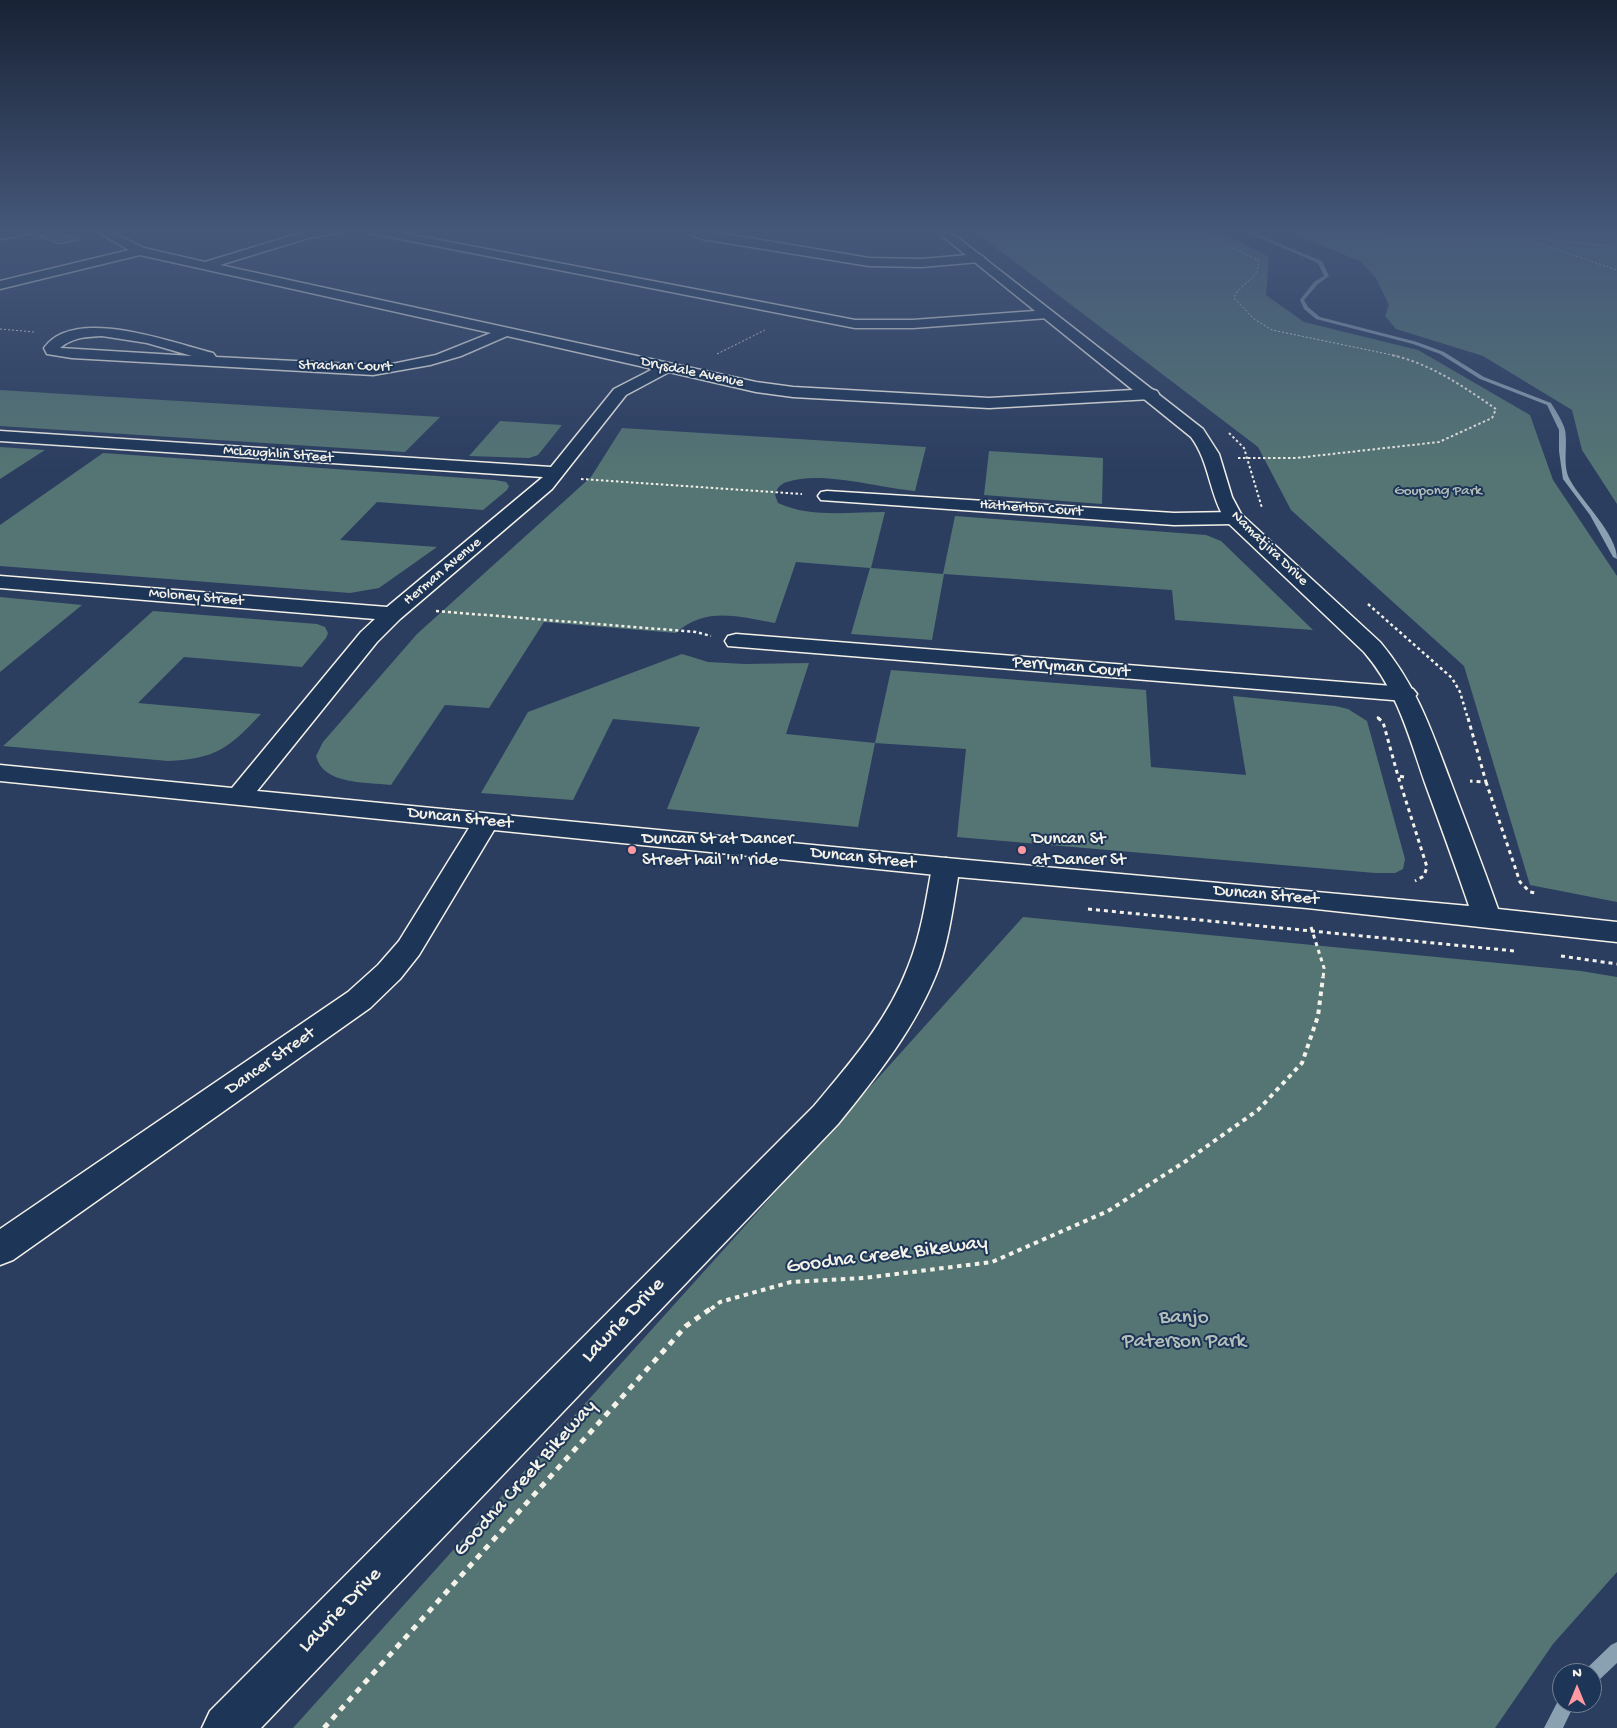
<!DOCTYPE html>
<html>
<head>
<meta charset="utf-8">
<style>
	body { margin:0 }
	#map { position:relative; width:1617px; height:1728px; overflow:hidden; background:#2c3e60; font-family:"Gochi Hand",sans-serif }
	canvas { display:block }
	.north { position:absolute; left:1552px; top:1663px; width:50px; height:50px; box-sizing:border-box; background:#1d3557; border:1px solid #738091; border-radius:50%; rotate:0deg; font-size:14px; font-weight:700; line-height:20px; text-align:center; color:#f4f1e8 }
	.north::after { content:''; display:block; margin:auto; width:18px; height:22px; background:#ff9aa2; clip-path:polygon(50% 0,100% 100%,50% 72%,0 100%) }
</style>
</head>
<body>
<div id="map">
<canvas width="1617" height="1728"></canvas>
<div class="north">N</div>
</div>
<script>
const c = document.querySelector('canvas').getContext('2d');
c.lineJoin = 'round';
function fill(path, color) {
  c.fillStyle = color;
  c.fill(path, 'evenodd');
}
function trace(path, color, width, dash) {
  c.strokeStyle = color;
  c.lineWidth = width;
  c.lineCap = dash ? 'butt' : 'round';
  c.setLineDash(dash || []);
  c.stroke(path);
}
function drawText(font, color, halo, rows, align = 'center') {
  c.font = font + ' "Gochi Hand",sans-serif';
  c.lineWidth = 4;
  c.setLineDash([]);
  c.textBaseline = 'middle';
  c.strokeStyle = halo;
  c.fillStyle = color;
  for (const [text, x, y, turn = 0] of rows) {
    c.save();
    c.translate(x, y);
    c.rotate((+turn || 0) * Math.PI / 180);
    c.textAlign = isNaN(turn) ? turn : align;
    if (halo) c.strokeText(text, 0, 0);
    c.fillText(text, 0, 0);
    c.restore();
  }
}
fill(new Path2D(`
	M973,230h244l52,27 -3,38 38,27 114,28 112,65 23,65 64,96v326l-87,-17 -66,-219 -173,-156 -33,-63z
	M1283,230h334v274l-35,-54 -10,-40 -89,-54 -87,-27 -11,-13 4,-11 -13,-27 -16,-17z
	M0,390l440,27 -35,35 -405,-26z
	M500,421l62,4 -24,30 -9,3 -60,-2z
	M622,428l304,19 -11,44c-35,-3 -95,-21 -128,-9 -7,2 -10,6 -12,13l3,8c32,15 72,9 107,9l-14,56 72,6 12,-58 251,19 15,6 92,89 -138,-10 -3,-30 -228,-16 -12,66 -81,-6 19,-66 -74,-6 -21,61c-36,-6 -69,-17 -99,10l-132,-11 -55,86 -44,-3 -54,80c-25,-3 -68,0 -75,-29l7,-14 94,-108 174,-157z
	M0,447l45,3 -45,29z
	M989,451l114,7 -1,46 -118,-9z
	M103,453l392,27 11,2 3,4 -2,4 -24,20 -106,-8 -37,38 97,7 -58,41 -29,5 -350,-27v-41z
	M0,597l82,8 -82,67z
	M153,611l164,13 8,3 3,6 -2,5 -24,29 -118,-10 -46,46 123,11c-32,34 -45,45 -93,47l-165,-15z
	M682,654l26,8 37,2 64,-1 -23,71 89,9 16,-73 255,20 5,77 95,8 -13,-79 102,10 13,3 19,12 38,138 -2,10 -8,4h-20l-418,-36 9,-88 -91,-6 -17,84 -191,-18 33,-82 -87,-8 -40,81 -92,-7 47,-81z
	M1023,917l558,54 36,6v595l-64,72 -58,84h-1202z`), '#557574');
fill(new Path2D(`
	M1241,230h5l76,31 7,15 -11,8 -14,16 4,7 12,10 97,25 27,10 40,25 67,26c5,8 12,19 14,27 3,16 -3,36 5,50 12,22 47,54 47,79l-4,-2 -23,-42 -27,-36 -4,-28v-21l-12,-25 -67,-26 -40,-25 -27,-10 -97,-25 -12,-10 -4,-9 14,-18 10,-6 -6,-13z
	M1617,1642v21l-19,18 -6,3v-11h-8l2,-4 25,-24z
	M1562,1696v7h13l-12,25h-19l16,-31z`), '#8aa1b1');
const building = new Path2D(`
	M57,233l7,3 4,-1 11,5 -20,4 -20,-8z`);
fill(building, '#666484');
trace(building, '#f4f1e8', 1);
const street = new Path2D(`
	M94,230h14l36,18 61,14 102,-31 39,-1 -2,2 -36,6 -88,27 536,117 37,5 196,11 162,-9 6,2 2,3 -2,3 -6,2 -162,9 -196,-11 -37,-5 -87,-20 -43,23 -74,94 -152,130 -23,23 -120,149 689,67 10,3 4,6 -4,6 -10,3 -452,-46 -75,125 -19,24 -30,29 -357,252 -13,5v-36l348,-237 30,-27 21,-24 70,-113 -469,-47v-16l232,23 129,-156 14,-13 -375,-31v-12l387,31 156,-130 -543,-36v-10l551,36 63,-78 39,-20 -146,-33 -46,20 -31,9 -57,10 -301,-17 -25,-4 -3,-6c30,-43 129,-5 169,5l3,4 157,8 19,-1 44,-9 55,-22 -351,-78 -140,34v-8l129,-31zM102,336l45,7 45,13 -132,-8c13,-11 26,-11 42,-12z
	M364,230h23l468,90h58l135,-10 7,4 -7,4 -135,10h-58l-485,-95z
	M689,230h12l168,28 53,1 57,-5 6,4 -6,4 -57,5 -53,-1 -167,-27 -10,-4z
	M827,491l347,22 60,-1 7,2 2,4 -2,4 -7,2 -60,1 -353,-25 -3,-4 3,-4z
	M736,634l669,53 8,2 4,5 -4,5 -8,2 -677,-55 -3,-5 3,-5z`);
const secondary = new Path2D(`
	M11,230h27l-6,3 -32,6v-8z
	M935,230h13l255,199 16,25 13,43 9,17 139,128c36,43 51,87 70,138 16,43 33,86 48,129l119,13v20l-310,-34 -349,-31c-5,30 -9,61 -19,90 -22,59 -62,109 -101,157l-577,604h-59l8,-17 604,-605c36,-43 74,-86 94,-139 13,-32 18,-66 24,-100l4,-6 10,-3 523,48c-14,-41 -29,-82 -44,-123 -16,-47 -28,-93 -61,-131l-137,-130c-18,-26 -17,-60 -36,-85z`);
trace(street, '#f4f1e8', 3);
trace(secondary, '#f4f1e8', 3);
trace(new Path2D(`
	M1192,230l66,30c3,21 -19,22 -24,38l20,21 18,11 125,26
	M1332,230l69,9 63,1 55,-3 98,33
	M1530,238l87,9
	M0,329l34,3
	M717,354l48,-24`), '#f4f1e8', 1, [2, 2]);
trace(new Path2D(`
	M1229,433l15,15 18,60
	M1238,458h58l143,-16 53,-24 4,-9c-32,-22 -66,-46 -105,-54
	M581,479l221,15`), '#f4f1e8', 2, [2.5, 2.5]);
trace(new Path2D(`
	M1368,604l84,74 8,14 8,27
	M436,611l260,21 15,4
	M1377,717l3,2`), '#f4f1e8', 2.5, [3, 3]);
trace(new Path2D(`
	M1378,718l5,4 15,54
	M1468,718l18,64 -16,-1
	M1404,777l-6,-1 29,91 -3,9 -9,5
	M1486,782l34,100 10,10 5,1
	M1088,909l427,42
	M1311,927l13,41 -1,11
	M1561,956l56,8`), '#f4f1e8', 3, [4, 4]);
trace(new Path2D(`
	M711,1309l9,-7 71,-20 73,-4 128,-16 116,-51 78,-50 72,-51 44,-47 16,-47 5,-39`), '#f4f1e8', 4, [4.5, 4.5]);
trace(new Path2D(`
	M324,1728l362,-402 27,-19`), '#f4f1e8', 5, [6, 6]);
fill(street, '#1d3557');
fill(secondary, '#1d3557');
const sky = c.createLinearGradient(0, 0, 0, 472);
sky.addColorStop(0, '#182235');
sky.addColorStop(0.49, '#45587a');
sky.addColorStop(1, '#45587a00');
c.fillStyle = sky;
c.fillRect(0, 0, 1617, 472);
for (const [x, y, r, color] of [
	[632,850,5,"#ff9aa2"],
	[1022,850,5,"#ff9aa2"]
]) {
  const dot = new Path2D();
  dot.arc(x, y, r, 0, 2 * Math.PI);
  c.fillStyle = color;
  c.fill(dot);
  trace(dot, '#1d3557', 2);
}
drawText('15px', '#f4f1e8', '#1d3557', [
	["Strachan Court",345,367,1],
	["Drysdale Avenue",692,373,12],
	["McLaughlin Street",278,455,4],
	["Hatherton Court",1031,509,4],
	["Namatjira Drive",1269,549,44],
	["Herman Avenue",443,572,-40],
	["Moloney Street",196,598,5]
]);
drawText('15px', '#b4bfba', '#1d3557', [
	["Goupong Park",1438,492]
]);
drawText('18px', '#f4f1e8', '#1d3557', [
	["Perryman Court",1071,668,5],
	["Duncan Street",460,819,6],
	["Duncan Street",863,859,6],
	["Duncan Street",1266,896,5],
	["Dancer Street",271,1062,-35]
]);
drawText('18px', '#f4f1e8', '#1d3557', [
	["Duncan St at Dancer",642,840],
	["Street hail 'n' ride",642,861],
	["Duncan St",1032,840],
	["at Dancer St",1032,861]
], 'left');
drawText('21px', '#f4f1e8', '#1d3557', [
	["Goodna Creek Bikeway",887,1256,-7],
	["Lawrie Drive",624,1321,-46],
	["Goodna Creek Bikeway",526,1479,-48],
	["Lawrie Drive",341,1611,-46]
]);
drawText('21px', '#b4bfba', '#1d3557', [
	["Banjo",1184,1319],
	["Paterson Park",1184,1343]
]);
</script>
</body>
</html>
